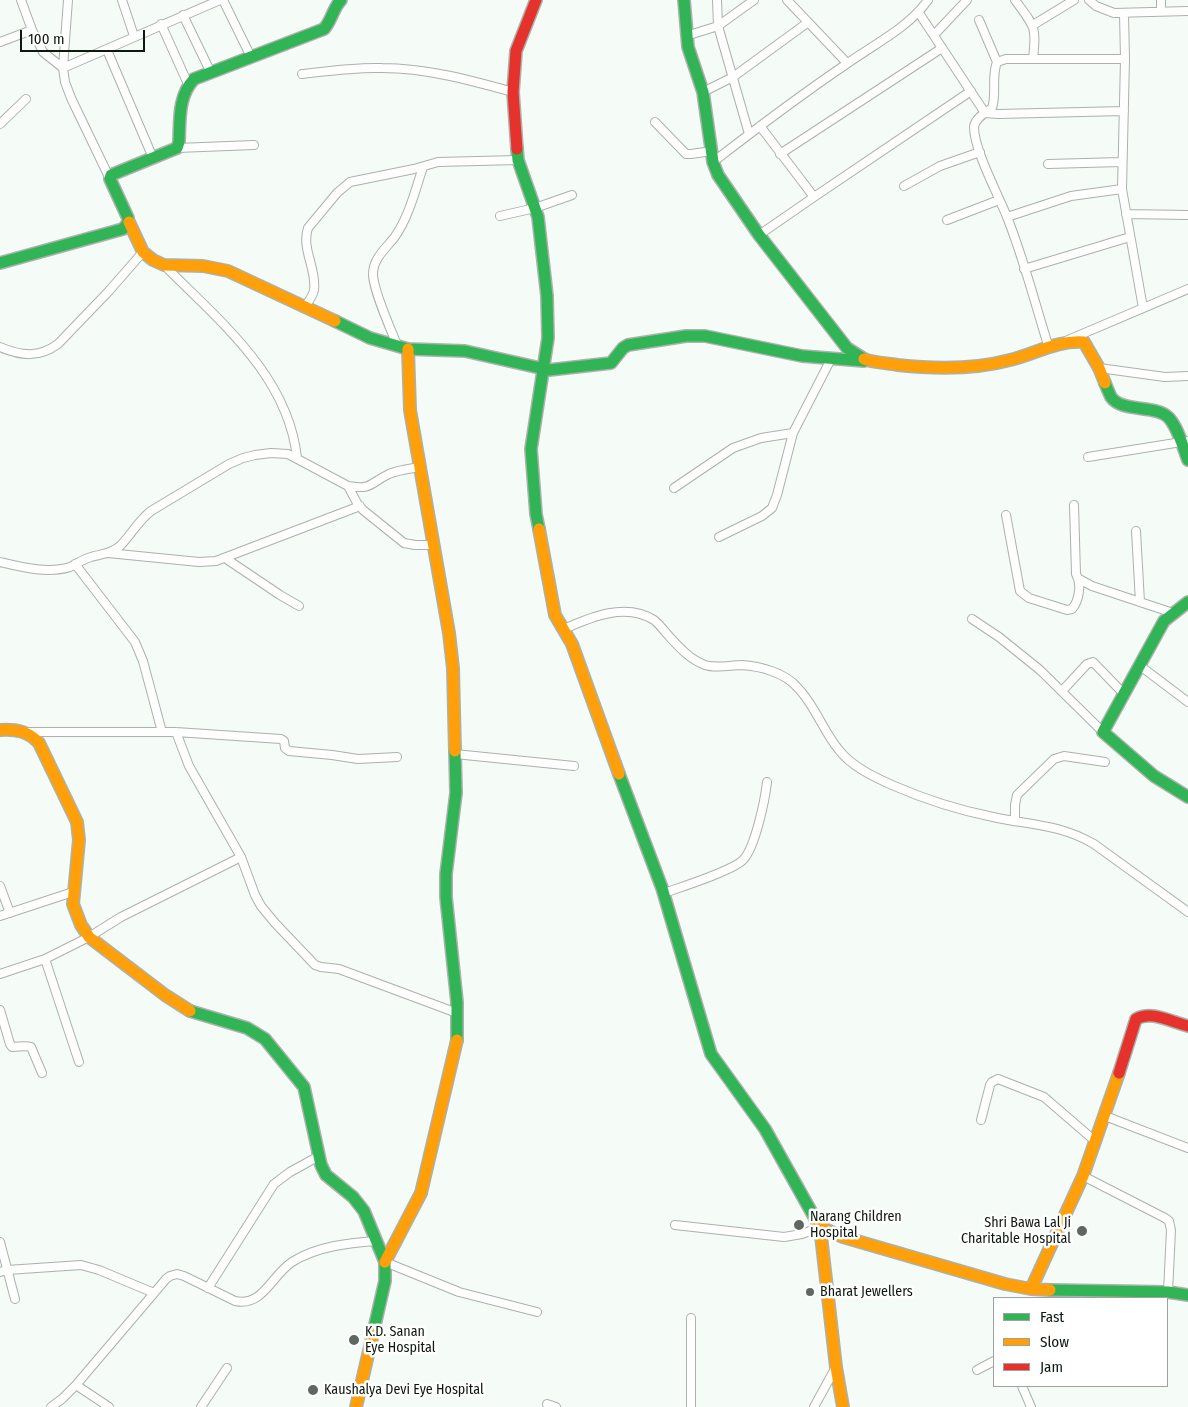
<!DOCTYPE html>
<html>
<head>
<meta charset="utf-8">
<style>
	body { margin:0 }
	#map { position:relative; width:1188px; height:1407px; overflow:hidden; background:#f5fbf6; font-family:"Fira Sans Condensed",sans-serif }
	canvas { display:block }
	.legend { position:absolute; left:993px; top:1297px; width:175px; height:90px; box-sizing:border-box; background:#fff; border:1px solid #9ea39f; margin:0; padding:6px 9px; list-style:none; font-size:15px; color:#0d180f }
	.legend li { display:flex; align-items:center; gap:10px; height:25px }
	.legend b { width:25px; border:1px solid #9ea39f }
	.scale { position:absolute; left:20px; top:30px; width:125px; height:22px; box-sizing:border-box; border:2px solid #0d180f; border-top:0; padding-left:6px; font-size:15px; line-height:18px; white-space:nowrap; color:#0d180f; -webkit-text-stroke:4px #fff; paint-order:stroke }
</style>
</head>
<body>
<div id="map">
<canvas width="1188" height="1407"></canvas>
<ul class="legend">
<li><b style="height:6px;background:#30b455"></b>Fast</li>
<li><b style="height:6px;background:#ff9f0a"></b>Slow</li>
<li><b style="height:6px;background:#e5322d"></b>Jam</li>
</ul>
<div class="scale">100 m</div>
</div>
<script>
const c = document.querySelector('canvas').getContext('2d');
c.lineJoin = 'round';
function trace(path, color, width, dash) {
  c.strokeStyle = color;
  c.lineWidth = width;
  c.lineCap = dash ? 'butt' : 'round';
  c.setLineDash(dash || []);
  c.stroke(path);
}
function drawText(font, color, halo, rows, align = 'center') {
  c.font = font + ' "Fira Sans Condensed",sans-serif';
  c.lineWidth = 5;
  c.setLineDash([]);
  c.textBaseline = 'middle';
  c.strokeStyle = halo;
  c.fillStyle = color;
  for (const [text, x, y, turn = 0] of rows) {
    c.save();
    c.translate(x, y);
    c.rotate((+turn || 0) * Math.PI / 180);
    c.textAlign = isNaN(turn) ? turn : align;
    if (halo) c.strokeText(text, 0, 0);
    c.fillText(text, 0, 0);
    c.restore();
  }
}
const street = new Path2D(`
	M21,0l11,30 11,22 20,16 157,-68
	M68,0l-5,68 2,14 6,16 39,81
	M122,0l12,36
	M223,0l28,57
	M717,0l1,26 31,108
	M787,0l60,63
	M1015,0c19,26 22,26 18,58
	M1089,0l7,6 18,7 74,-2
	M1161,11v-11
	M919,13l66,100 13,1 126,-3
	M1124,14l1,45 -3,130 21,119
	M183,15l28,58
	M979,20l18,42
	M161,24l27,60
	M1033,25l41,-25
	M934,35l33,-35
	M686,36l32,-10 36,-26
	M0,42l32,-12
	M107,50l46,108
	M302,74c26,-3 53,-7 80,-6 44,0 88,12 131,24
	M703,92l30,-15 74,-54
	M655,122l31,32h5l21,-3
	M0,124l26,-25
	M760,126l54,71
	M177,148l77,-3
	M780,154l162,-106
	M713,162c44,-34 89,-68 135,-99 28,-20 60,-35 80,-63
	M1048,164l73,-2
	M904,186l36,-20 40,-14
	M1126,214l62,1
	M500,216l35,-8 37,-13
	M1007,217l64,-21 51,-7
	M947,220l52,-20
	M759,235l55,-38 157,-106
	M164,265c55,56 124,110 133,193
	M1024,269l106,-32
	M305,307c3,-5 8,-11 9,-17 3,-21 -13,-41 -6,-62l29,-35 13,-11 64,-13 24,-7 80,-2
	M1068,340l120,-51
	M0,347c21,9 39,11 58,-3l50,-52 35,-40
	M398,347c-7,-17 -25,-57 -25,-73 0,-15 12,-25 21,-36 15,-21 21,-47 29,-71
	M1049,348c-14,-44 -25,-89 -42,-131 -9,-23 -33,-67 -33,-90 1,-9 11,-14 18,-19 5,-14 -1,-31 5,-46l9,-3h119
	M1099,368l66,9 23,-1
	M1088,457l100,-16
	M348,486l9,17 6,7 41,33 11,2h19
	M674,488l59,-40 28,-10 32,-5
	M1006,515l14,76 9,7 38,12 5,-1c7,-8 10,-25 4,-35l-2,-69
	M1136,531l4,71
	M719,537l43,-21 10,-8 5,-13 16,-62 38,-74
	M108,553l91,9 17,-1 144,-55
	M225,558l55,37 19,11
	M0,562c21,5 48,12 70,5 7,-3 13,-8 21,-10 10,-3 20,-3 29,-11 11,-11 18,-25 31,-35l78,-47 14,-6 12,-3 16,-2 17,1 60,32c24,4 22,-3 41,-12 9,-4 20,-5 31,-7
	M75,564l60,78 8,19 19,71
	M1079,579l13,7 81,27
	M972,619l27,18 41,33 63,62
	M564,629c27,-12 62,-27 90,-9 5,4 9,9 13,14 11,12 22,25 38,31 12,4 25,0 37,0 18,1 43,8 55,22 18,18 26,44 42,63 12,16 35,27 53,35 32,14 66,25 101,32 36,8 67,7 101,27l94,68
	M1139,665l49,37
	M1062,691l25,-27 6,-2 32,33
	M27,732h149l105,7 3,2 1,7 4,3 43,4 26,4 39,-2
	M176,732l13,34 52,91 14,38 6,11 14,17 40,42 6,2 18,2 118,44
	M455,754l119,12
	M1015,821v-16l2,-10 37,-36 10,-3 41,6
	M0,886l10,27
	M664,893c17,-6 68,-22 79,-33 12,-12 22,-60 24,-78
	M0,916l73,-24
	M45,959l34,103
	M0,974l45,-15 44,-22 32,-20 120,-60
	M0,1010l10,34 2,3c7,0 13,-2 19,0l11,26
	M1105,1116l83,32
	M981,1120l9,-35 2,-3 6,-3 46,18 51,44
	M1083,1176l82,42 4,3 2,9 -3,62
	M675,1225l109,12 18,-3 18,-7
	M0,1242l15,57
	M385,1262l74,30 78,20
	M0,1272l7,-2 74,-5 18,5 55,23
	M208,1288l66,-104 16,-12 29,-16
	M691,1318v89
	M977,1370l17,-9
	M76,1385l33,22
	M1022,1386l9,21
	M547,1404l9,3
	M51,1407l11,-8 14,-14 90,-106 4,-3 7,-2 7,2 51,25c28,6 36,-25 57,-39 25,-16 57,-19 85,-21
	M201,1407l26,-39
	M814,1407l22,-40`);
const fast = new Path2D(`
	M684,0l4,47 15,45 10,70 5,13 41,60 88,113 17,11
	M517,149l1,11 20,57 9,79 1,42 -17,111 5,65 3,15
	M0,263l123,-34 5,-6v-5l-18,-39 1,-4 66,-27 2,-6c1,-22 -1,-46 15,-63l130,-50c8,-9 9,-21 17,-29
	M335,321l35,17 38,11 57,2 84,19 62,-7 12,-15 5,-3 58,-9h19l97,20 62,5
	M1105,383c2,5 4,10 6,14 11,16 45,7 58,21 9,10 14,29 19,42
	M1188,602l-24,19 -61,111 51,44 34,21
	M455,751l1,42 -10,81v23l11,105v38
	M619,774l43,114 49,166 54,75 52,93
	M190,1011l57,17 18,11 39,48 17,78 5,10 27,22 11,14 21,51v19l-11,48
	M1050,1290l118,2 20,3`);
const slow = new Path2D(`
	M129,222l14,30 10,8 11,5 39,1 25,5 107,50
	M408,349l2,61 39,223 4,35 2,83
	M864,359c11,4 23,4 34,6 37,4 75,5 112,-5 25,-6 47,-20 74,-18l15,26 6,15
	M539,529l16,86 17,29 47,130
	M0,730c16,-1 28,1 39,13l38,79 2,18 -6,64 8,21 8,12 76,58 25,16
	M817,1222l3,5 23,10 162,47 26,5 19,1
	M820,1227l16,140 7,40
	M385,1262l36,-69 36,-153
	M1031,1289l52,-113 36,-103
	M356,1407l18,-78`);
const jam = new Path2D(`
	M517,149l-4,-57 3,-41 20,-51
	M1119,1073l17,-54c16,-9 35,3 52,7`);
trace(street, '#aab2ab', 10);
trace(fast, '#aab2ab', 14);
trace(slow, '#aab2ab', 14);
trace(jam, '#aab2ab', 14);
trace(street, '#fefefe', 8);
trace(fast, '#30b455', 11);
trace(slow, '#ff9f0a', 11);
trace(jam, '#e5322d', 11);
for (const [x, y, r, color] of [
	[799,1225,6,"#5e6760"],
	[1082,1231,6,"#5e6760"],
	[810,1292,5,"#5e6760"],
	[354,1340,6,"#5e6760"],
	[313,1390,6,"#5e6760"]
]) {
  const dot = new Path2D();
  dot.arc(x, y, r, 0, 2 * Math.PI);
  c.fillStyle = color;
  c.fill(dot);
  trace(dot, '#fff', 2);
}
drawText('14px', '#0d180f', '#fff', [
	["Narang Children",810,1217],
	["Hospital",810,1233],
	["Shri Bawa Lal Ji",1071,1223,"right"],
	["Charitable Hospital",1071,1239,"right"],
	["Bharat Jewellers",820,1292],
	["K.D. Sanan",365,1332],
	["Eye Hospital",365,1348],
	["Kaushalya Devi Eye Hospital",324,1390]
], 'left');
</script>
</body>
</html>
